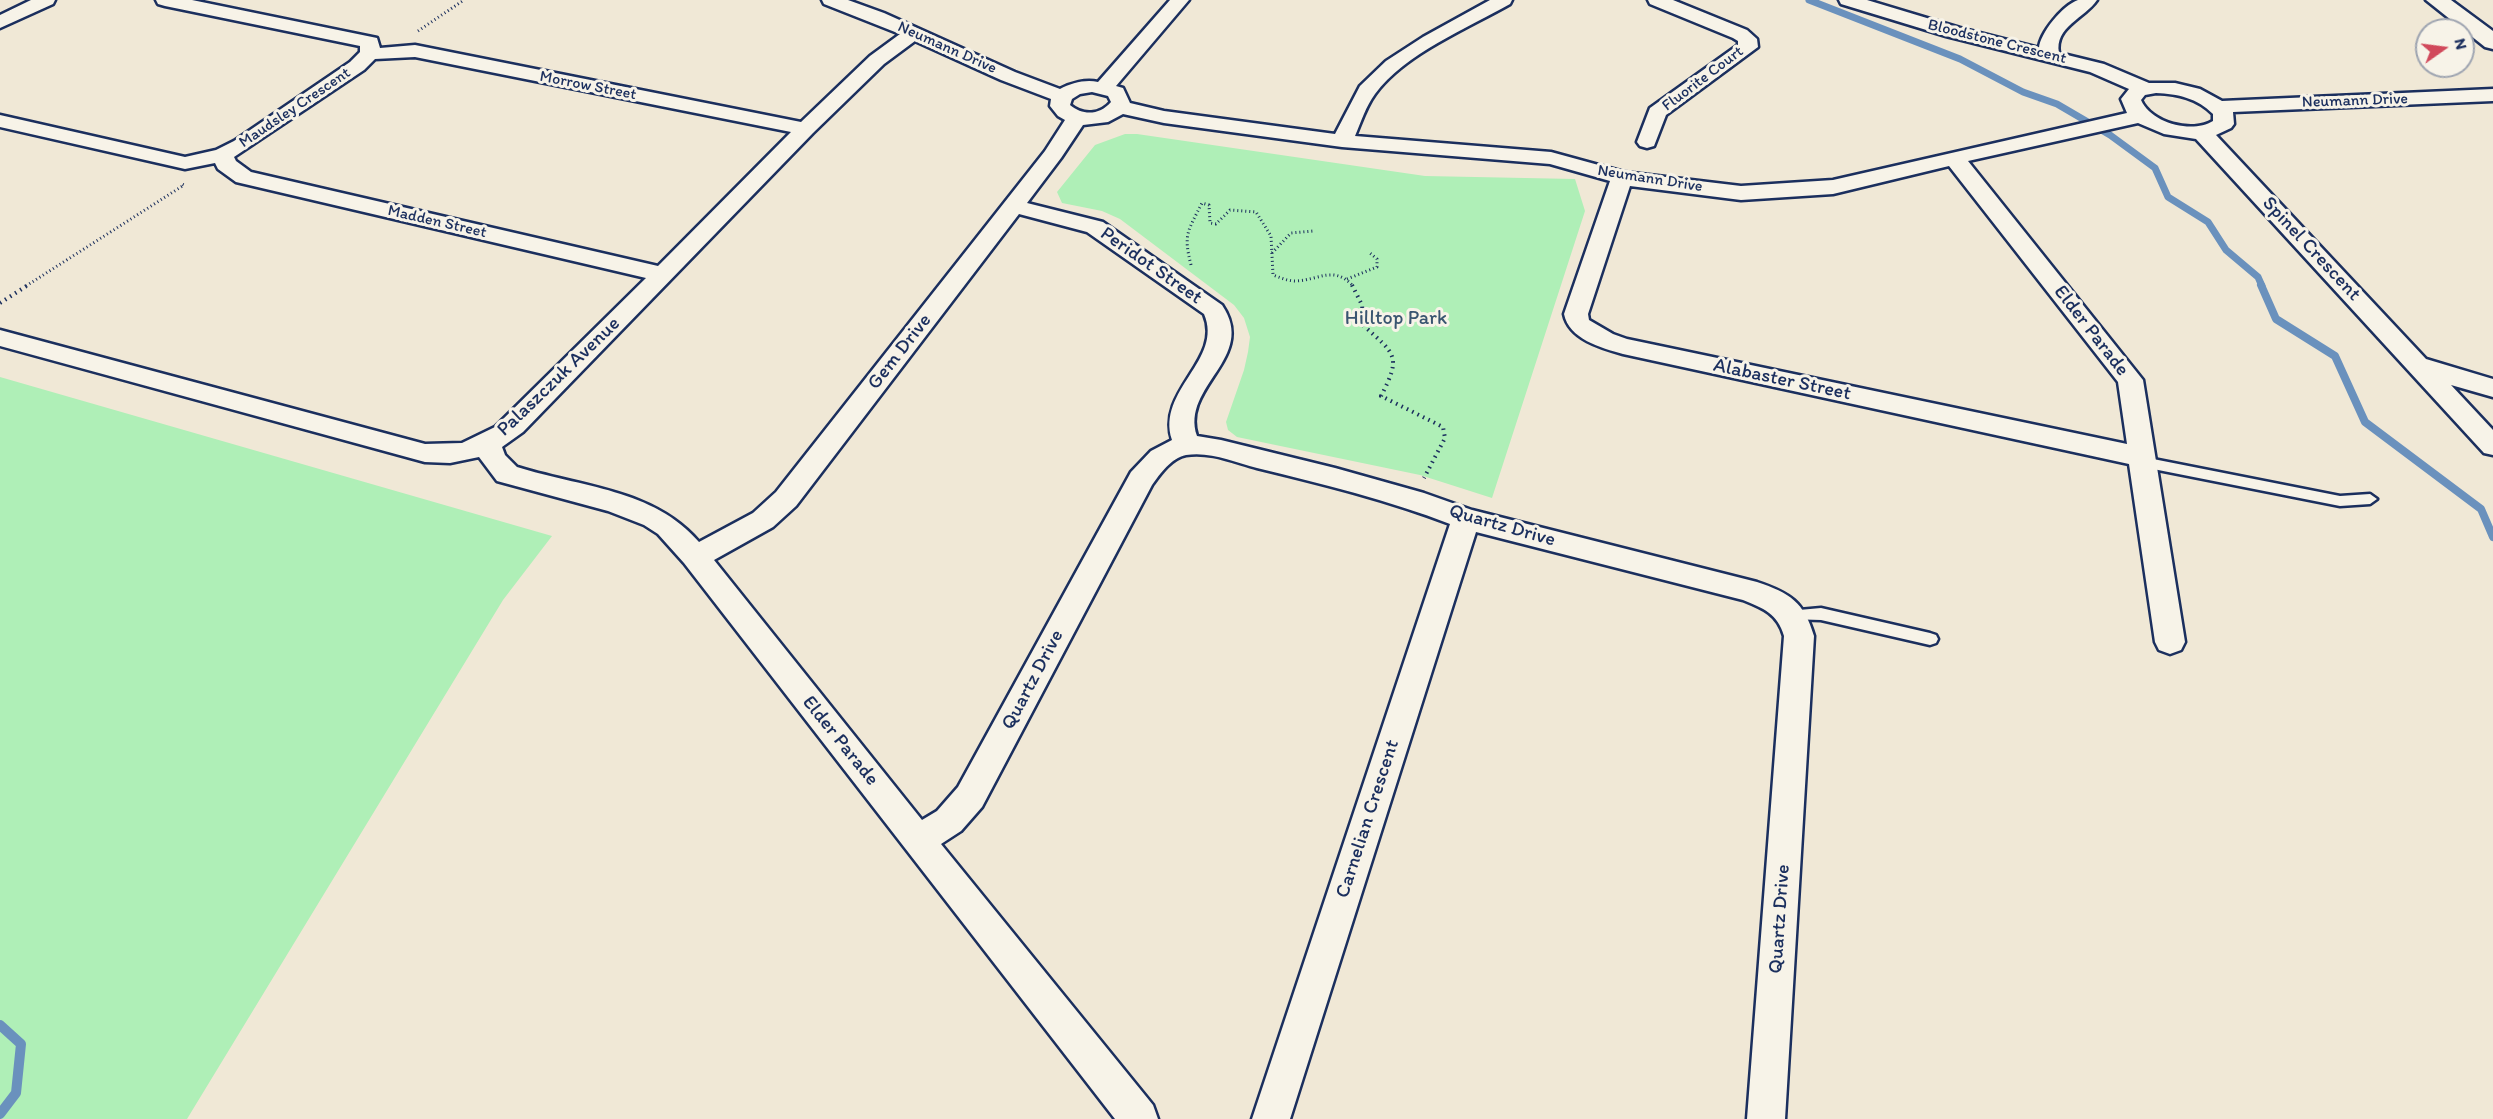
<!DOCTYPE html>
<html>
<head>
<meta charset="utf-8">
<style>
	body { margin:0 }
	#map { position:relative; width:2493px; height:1119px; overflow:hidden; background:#f0e8d6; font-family:Itim,sans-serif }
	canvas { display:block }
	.north { position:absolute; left:2415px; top:18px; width:60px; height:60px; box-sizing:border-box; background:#f7f3e8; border:2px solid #9fa5b1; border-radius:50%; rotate:76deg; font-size:16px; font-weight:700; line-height:24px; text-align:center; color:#1b2f5e }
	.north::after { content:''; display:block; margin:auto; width:21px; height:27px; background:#d1495b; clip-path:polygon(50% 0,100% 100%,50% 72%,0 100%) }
</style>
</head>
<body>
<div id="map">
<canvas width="2493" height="1119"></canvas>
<div class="north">N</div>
</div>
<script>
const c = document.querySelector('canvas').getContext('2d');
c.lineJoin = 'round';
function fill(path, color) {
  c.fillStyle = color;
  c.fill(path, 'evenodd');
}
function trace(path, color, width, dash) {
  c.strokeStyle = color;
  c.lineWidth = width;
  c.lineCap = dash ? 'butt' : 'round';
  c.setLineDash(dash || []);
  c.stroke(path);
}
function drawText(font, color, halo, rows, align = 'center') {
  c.font = font + ' Itim,sans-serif';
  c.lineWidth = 6;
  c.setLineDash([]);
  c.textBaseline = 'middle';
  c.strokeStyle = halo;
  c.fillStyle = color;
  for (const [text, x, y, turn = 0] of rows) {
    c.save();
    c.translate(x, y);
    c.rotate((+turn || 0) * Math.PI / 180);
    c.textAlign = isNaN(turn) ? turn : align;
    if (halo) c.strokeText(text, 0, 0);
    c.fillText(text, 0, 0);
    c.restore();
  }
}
fill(new Path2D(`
	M1125,134h12l288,42 150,3 10,32 -93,287 -72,-23 -183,-38 -9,-7 -2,-8 18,-52 4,-18 2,-15 -6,-19 -10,-13 -114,-86 -18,-8 -40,-8 -5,-11 38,-47z
	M0,377l552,159 -49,64 -316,519h-187z`), '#afefb7');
trace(new Path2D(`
	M1809,0l151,59 63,33 34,12 53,31 45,33 13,29 40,25 18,28 32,27 4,9`), '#6a91bd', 7);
trace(new Path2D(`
	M2261,285l15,34 59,37 30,66 116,87 12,28`), '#6a91bd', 8);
trace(new Path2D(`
	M0,1025l21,19 -5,49 -16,21`), '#6a91bd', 10);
const lane = new Path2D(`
	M2143,457l197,39 30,-2 7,5 -7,5 -30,2 -202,-40 -2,-4 2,-4z
	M1821,608l109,25 6,2 2,4 -2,4 -6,2 -109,-25 -33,-1 -3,-4 3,-4z`);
const street = new Path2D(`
	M31,0h24l-2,4 -53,24v-13z
	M156,0h36l185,38 3,10 35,-3 386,77 69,-66 30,-22 -76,-30 -2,-4h26l36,13 131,59 45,17c11,-6 26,-10 38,-7l72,-82h19l-73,86 7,2 7,15 34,8 171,23 25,-48 26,-25 37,-24 67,-37h22l-2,4c-42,24 -106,50 -135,90 -9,12 -14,28 -20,42l196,16 73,20 117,14 92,-6 294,-67 -6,-14 8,-10 -39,-17 -144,-36 -105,-32 -2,-4h28l93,28 79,20c1,-15 24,-43 39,-48 5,0 14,0 19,0 -12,18 -43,27 -38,53l45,11 45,19h26l25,6 22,12 271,-12v12l-260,11 1,12 -3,4 -15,7 210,224 67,20v18l-42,-12 42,45v25l-9,-2 -288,-314 -32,-5 -26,-11 -170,38 175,219 42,262 -4,8 -11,4 -11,-4 -4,-8 -26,-178 -506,-110c-22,-6 -54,-15 -59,-40l46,-133 -60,-17 -208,-17 -178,-24 -41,-9 -15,8 -25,3 -22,33 -34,45 76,19 119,83c36,53 -42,81 -25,131l24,4 114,28 89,25 48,17 285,72c33,11 47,20 57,54l-29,483h-38l37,-483c-6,-22 -21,-28 -41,-36l-267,-68 -186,587h-38l198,-595c-62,-24 -127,-40 -193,-56 -23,-6 -47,-17 -71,-13 -15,3 -26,19 -34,30l-170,322 -21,24 -20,13 212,261 5,14h-43l-431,-556 -26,-29 -14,-9 -36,-14 -111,-30 -18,-24 -29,6 -25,-1 -425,-116v-16l425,114 37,-1 33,-16 151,-149 -410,-96 -18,-13 -3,-6 -30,6 -185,-42v-12l185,42 31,-7 18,-9 116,-79 10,-10v-6l-195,-40 -7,-2zM915,41l86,39 50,19 -1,7 8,10 7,4 -20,31 -269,341 -23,21 -54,29c-45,-53 -119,-55 -182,-75l-12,-12 -3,-8 21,-15 290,-299 71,-69zM415,57l376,75 -133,134 -407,-94 -15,-11 -2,-4 130,-87 11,-11zM1092,92l16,4 3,6c-11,13 -28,14 -41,3l2,-6 8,-5zM2156,93c22,1 41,5 57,21v7c-21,13 -62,2 -72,-21l4,-5zM1949,166l169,216 9,62 -500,-105 -14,-5 -24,-14 -1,-6 42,-128 111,14 92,-6zM1019,214l68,18 117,82c20,46 -48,76 -32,126l-21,11 -20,21 -173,315 -21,24 -15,9 -208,-260 59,-33 23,-21z
	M1648,0h25l74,30 10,9 1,8 -92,68 -12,31 -7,2 -7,-2 -3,-4 13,-34 88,-63v-4l-5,-3 -83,-34z`);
const secondary = new Path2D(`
	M2426,0h25l42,31v18l-8,-2z`);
trace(lane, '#1b2f5e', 5);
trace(street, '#1b2f5e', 5);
trace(secondary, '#1b2f5e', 5);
trace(new Path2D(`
	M418,31l46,-31
	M1272,253l19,-20 22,-2
	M1191,265c-8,-31 -3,-34 11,-62l7,2 1,18 6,1 14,-14 26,2 15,24 2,39c8,3 15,6 23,6 23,-1 38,-16 57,5
	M1347,279l30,-12v-8l-7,-6
	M26,286l158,-101 -2,-1`), '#1b2f5e', 3, [1, 3]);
trace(new Path2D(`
	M1352,285l10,20 2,21c31,28 38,30 17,70l62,31 2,11 -21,40
	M0,303l28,-18`), '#1b2f5e', 4, [1.5, 4.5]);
fill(lane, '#f7f3e8');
fill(street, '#f7f3e8');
fill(secondary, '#f7f3e8');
drawText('16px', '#1b2f5e', '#f7f3e8', [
	["Bloodstone Crescent",1997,42,14],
	["Neumann Drive",947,48,24],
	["Fluorite Court",1703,79,-37],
	["Morrow Street",588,86,11],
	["Neumann Drive",2355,101,-2],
	["Maudsley Crescent",295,108,-34],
	["Neumann Drive",1650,179,9],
	["Madden Street",437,222,13]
]);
drawText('20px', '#1b2f5e', '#f7f3e8', [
	["Spinel Crescent",2311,249,47],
	["Peridot Street",1151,266,35],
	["Elder Parade",2091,331,52],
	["Gem Drive",900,352,-52],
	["Palaszczuk Avenue",559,377,-44],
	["Alabaster Street",1782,380,12],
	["Quartz Drive",1502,526,16],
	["Quartz Drive",1033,680,-62],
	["Elder Parade",840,741,51],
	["Carnelian Crescent",1368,819,-72],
	["Quartz Drive",1780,919,-86]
]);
drawText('20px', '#395570', '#f7f3e8', [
	["Hilltop Park",1396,319]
]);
</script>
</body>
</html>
